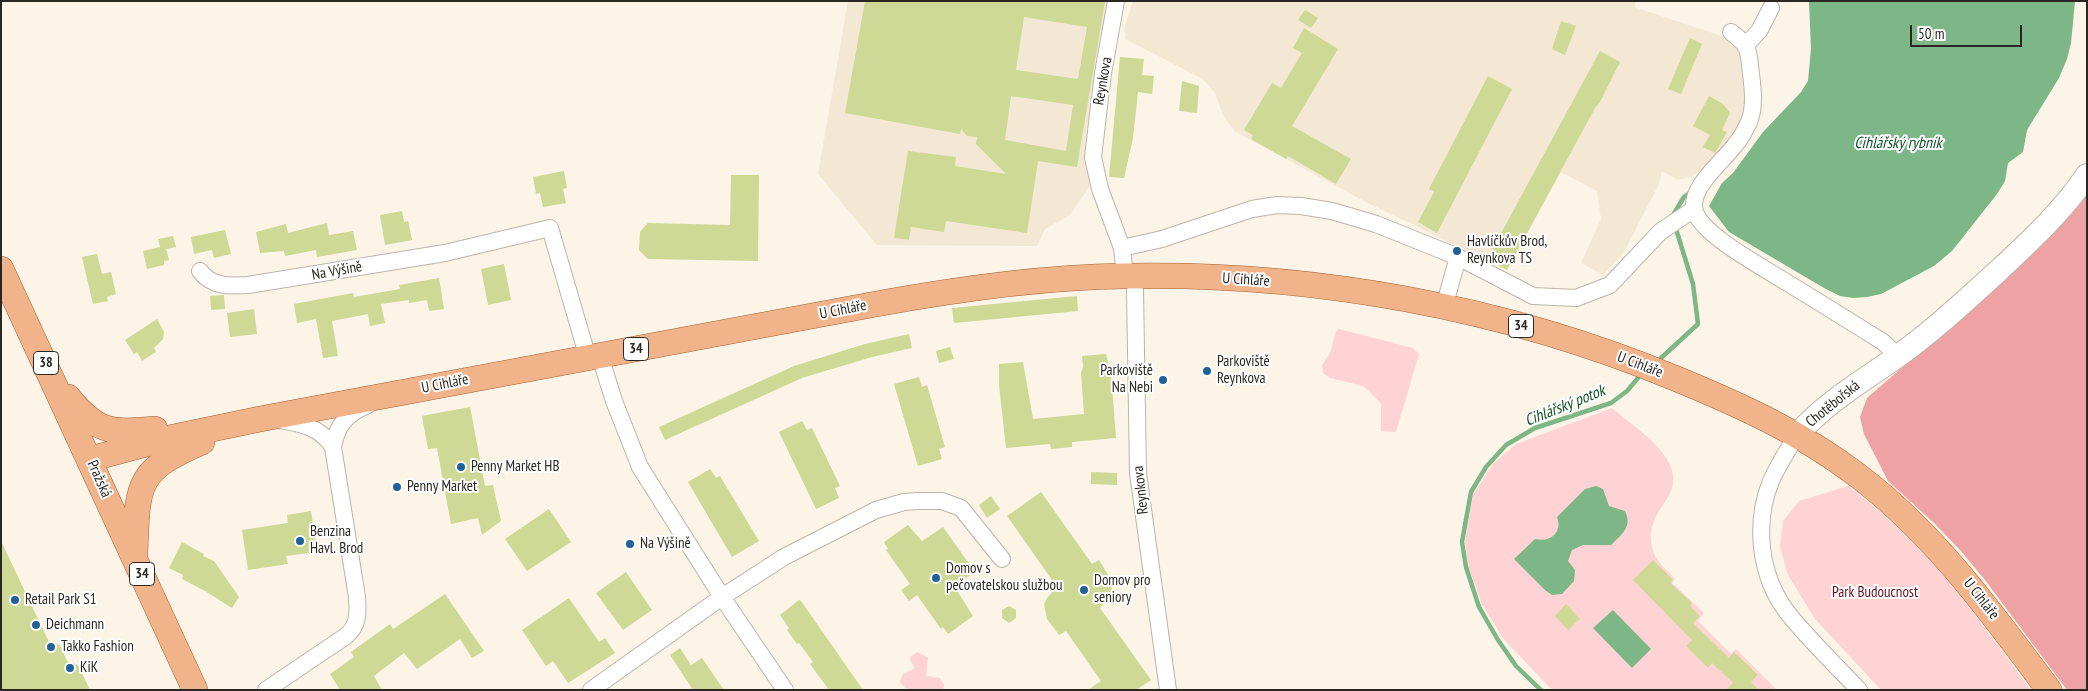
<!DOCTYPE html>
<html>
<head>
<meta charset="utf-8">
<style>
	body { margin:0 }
	#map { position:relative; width:2088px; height:691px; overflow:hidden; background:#fbf4e7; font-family:"PT Sans Narrow",sans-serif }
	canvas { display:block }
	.frame { position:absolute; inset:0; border:2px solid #2a2722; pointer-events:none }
	.scale { position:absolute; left:1910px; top:25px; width:112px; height:22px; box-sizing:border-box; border:2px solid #2a2722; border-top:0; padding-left:6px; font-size:15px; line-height:18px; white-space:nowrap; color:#2a2722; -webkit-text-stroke:4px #fff; paint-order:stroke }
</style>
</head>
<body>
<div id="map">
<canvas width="2088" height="691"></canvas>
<div class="frame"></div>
<div class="scale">50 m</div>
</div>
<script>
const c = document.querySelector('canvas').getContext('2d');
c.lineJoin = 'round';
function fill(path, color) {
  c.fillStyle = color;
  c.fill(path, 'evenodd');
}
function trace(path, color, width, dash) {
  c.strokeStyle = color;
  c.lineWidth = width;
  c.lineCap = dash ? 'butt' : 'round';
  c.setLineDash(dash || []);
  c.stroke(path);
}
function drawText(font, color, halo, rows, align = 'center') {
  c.font = font + ' "PT Sans Narrow",sans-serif';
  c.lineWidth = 4;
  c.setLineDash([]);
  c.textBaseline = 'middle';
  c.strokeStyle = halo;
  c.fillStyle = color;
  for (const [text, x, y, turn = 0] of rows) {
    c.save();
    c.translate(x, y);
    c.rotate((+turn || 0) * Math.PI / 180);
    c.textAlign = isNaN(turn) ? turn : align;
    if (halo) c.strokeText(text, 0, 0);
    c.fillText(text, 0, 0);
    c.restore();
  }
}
fill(new Path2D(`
	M848,1h272l-26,179 -24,35 -25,14 -8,17 -160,-1 -59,-71z
	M1133,1h503l-2,6 94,31 16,15 5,49 -11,31 -21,25 -26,19 -13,3 -16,-9 -3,13 -35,68 -21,23 -22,-12 20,-44 -4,-28 -36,-19 -54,98 -141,-68 -132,-71 -11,-16 -8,-22 -12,-14 -78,-40 1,-4 -2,-5z`), '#f2e8d4');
fill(new Path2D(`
	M1339,329l74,19 6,6 -23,78 -15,-1v-28l-18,-17 -33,-8 -7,-5 -1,-8 9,-14 5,-20z
	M1612,408c18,15 55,40 60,63 9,31 -34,42 -17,85 4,8 14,16 20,23l-3,4 32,30 -6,8 33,33 5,-5 41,41h-225l-50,-53 -20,-33 -13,-36 -4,-26 8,-47 20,-31 23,-20z
	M1848,486c23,18 46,37 66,58 44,44 79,96 117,146h-150l-66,-71 -27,-44 -8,-28 3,-26 16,-20z
	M918,652l10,6 -2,18 14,2 4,7 -1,5h-34l-7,-5 -2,-4 3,-7 12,-6 -5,-8 1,-4z`), '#ffd3d3');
fill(new Path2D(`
	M2087,195v495h-20l-82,-110 -25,-30 -26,-27 -46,-42 -24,-47 -4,-17 7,-19 38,-33 25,-19 91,-81 25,-24z`), '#eea2a3');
fill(new Path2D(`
	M1809,1h266l-4,42 -4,16 -8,19 -32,52 -4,22 -15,11 -3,18 -8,13 -45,57 -18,15 -53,28 -14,3 -14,1 -13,-2 -16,-8 -95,-56 -20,-26 13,-23 11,-10 30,-41 38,-40 7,-11 3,-33z
	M1596,486l7,3 6,17 16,5c8,16 -4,24 -14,34h-28l-11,5 -4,11 7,9 -1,11 -12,13 -10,1 -7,-5 -31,-31 21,-20c15,4 28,-7 22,-22l28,-28z
	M1613,610l38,39 -19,19 -39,-40z`), '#7db687');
trace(new Path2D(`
	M1673,215l11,-18 7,-5
	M1661,358l37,-34 -5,-40 -17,-55
	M1541,690l-25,-24 -18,-26 -19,-33 -13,-40 -4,-25 9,-50 15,-25 20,-22 29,-17 76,-25 16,-12 11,-13`), '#7db687', 4.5);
fill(new Path2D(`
	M865,1h240l-28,166 -39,-6 -11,72 -81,-12 -2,11 -33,-5 -2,13 -15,-2 14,-87 48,6 -1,9 51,8 -30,-30 1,-7 -10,-1 -6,-7 -1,5 -115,-21zM1024,17l63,10 -9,52 -62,-9zM1011,96l62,9 -7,46 -61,-11z
	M1305,10l13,8 -7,10 -13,-8z
	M1561,21l15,5 -11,29 -13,-6z
	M1304,28l34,21 -46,77 59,33 -15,25 -48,-28 -2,3 -35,-20 2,-4 -9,-5 28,-47 9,5 21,-35 -9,-5z
	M1690,38l12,6 -21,50 -13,-5z
	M1600,51l20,11 -20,40 -5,6 -88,162 -20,-11z
	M1120,57l24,2 -2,16 12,1 -2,18 -14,-2 -5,46 -9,40 -15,-1z
	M1488,76l24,13 -75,144 -19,-11 16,-30 -5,-3z
	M1182,81l17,5 -2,27 -18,-2z
	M1709,96l14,8 7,9 -8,17 5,2 -12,21 -12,-6 7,-12 -17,-9z
	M564,171l3,17 -4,1 3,14 -23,4 -3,-14 -4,1 -3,-17z
	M731,175h28l-1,86 -110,-2 -9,-9 1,-18 8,-9 82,2z
	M402,211l2,11 4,-1 4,19 -27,5 -5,-30z
	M327,223l2,12 24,-4 4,19 -40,7 -1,-7 -31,6 -1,-5 -24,2 -4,-21 30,-8 2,9z
	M225,230l6,24 -17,4 -2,-8 -18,4 -3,-17z
	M173,236l3,11 -10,2 3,11 -5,1v4l-17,4 -4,-18 17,-4 -2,-8z
	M97,254l5,20 9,-2 5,22 -9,3 1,4 -15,3 -11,-47z
	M504,264l7,36 -23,5 -7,-36z
	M439,278l5,31 -15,2 -2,-11 -18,3v-3l-28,4 4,19 -15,3 -2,-12 -36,7 6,35 -15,2 -7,-39 -19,4 -3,-19 59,-11 1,4 46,-8 -1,-4z
	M224,295l1,14 -14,1 -1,-14z
	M1077,296l1,15 -124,12 -2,-15z
	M254,309l3,25 -27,3 -3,-24z
	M157,319l7,13 -1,7 -9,9 2,4 -14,9 -5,-9 -3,2 -9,-14z
	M909,334l3,14 -40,9 -70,21 -137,62 -6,-13 135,-61 71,-22z
	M950,347l4,12 -15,4 -3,-12z
	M1106,354l5,20 5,64 -44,4v5l-21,2 -1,-5 -44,4 -7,-63v-21l24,-2 10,57 51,-5 -3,-41 2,-7 -1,-10z
	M919,377l3,10 5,-2 18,62 -6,2 3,10 -24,7 -24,-82z
	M470,407l15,79 8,-1 8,36 -19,14 -4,-17 -27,6 -14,-76 -9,1 -6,-33z
	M802,421l5,9 5,-2 28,58 -5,2 4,10 -23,11 -37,-77z
	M710,469l6,9 4,-2 39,65 -27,16 -44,-75z
	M1091,472l26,1v12l-26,-1z
	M1041,492l51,72 7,-4 13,21v13l-12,14 51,72 -15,10h-48l13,-9 -35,-50 -7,4 -12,-16 -3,-15 3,-6 10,-11 -50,-71z
	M991,496l9,13 -13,9 -8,-13z
	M549,509l22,33 -44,29 -22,-32z
	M311,511l6,41 -31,4 2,8 -40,6 -6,-40 46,-7 -1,-8z
	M908,525l14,16 21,-14 32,45 -21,14 19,30 -25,18 -5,-7 -2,2 -24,-34 -8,6 -8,-11 9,-6 -24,-34 2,-1 -4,-7z
	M1,541l48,101 11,3 7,16 11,4 12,25h-89z
	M182,542l22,12 -1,2 11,5 25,36 -7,11 -27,-17 -23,-12 1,-4 -14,-7z
	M1653,560l20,20 -3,3 22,20 -2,3 10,10 -7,7 36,35 5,-6 24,23 -7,7 8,8h-33l7,-7 -21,-20 -4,5 -22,-22 6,-6 -59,-60z
	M626,572l26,38 -29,20 -27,-37z
	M445,594l39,57 -12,7 -12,-19 -43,30 -13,-16 -30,23 8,14h-42l-10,-16 24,-17 -3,-5 39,-28 3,5z
	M569,598l30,44 6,-4 10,15 -47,30 -15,-22 -7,5 -24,-36z
	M799,600l2,1 62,89h-34l-19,-26 3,-2 -14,-19 -2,1 -10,-14 2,-2 -9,-13z
	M1566,604l14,15 -12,11 -13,-14z
	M1009,606l7,4v8l-7,5 -7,-5v-8z
	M680,648l11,17 11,-7 22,32h-31l-23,-35z`), '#cdd995');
const street = new Path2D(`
	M1116,1l-13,72 -10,84 7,32 22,59 3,28
	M1731,32c20,15 17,18 20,42 2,16 4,33 -2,48 -4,8 -8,17 -14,23 -12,17 -50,45 -39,69 10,23 68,54 90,68 33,20 65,40 97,60l15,14
	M1746,45l13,-14 12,-23
	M1122,248l40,-9 90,-30 25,-4 24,1 31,5 44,13 82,33 75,39 43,2 34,-13 50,-53 34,-23
	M200,271c12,16 29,15 48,14l197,-32 105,-25 38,130
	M1135,290l3,183 30,217
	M1444,307l14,-50
	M600,356l14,45 26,66 82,130 63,93
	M279,420c22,3 41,7 54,27
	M1797,435c-9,15 -19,30 -26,46 -17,42 -12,94 16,131 21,27 48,52 72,78
	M266,690l80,-54c13,-11 12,-23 11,-39l-24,-150c4,-22 14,-34 35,-42
	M591,690l131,-93 62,-40 92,-47 28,-8 13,-1h25l19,7 41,51`);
const secondary = new Path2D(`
	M1797,435c29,-33 66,-54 101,-79 35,-25 67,-55 99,-84 32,-30 65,-60 90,-97`);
const primary = new Path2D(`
	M1,269l194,421
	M68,397c29,36 43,36 87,32
	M90,459l79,-21 91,-19 616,-115c82,-15 165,-27 248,-28 188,-4 380,31 553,103 63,26 125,54 180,96 78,59 134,137 192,215
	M135,554c3,-69 -1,-83 67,-112`);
trace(street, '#bcb5a9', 18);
trace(secondary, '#bcb5a9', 24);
trace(primary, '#a66133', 26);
trace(street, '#fff', 16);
trace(secondary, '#fff', 22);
trace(primary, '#f1b38a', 25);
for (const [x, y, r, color] of [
	[1457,251,5,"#216197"],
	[1207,371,5,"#216197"],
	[1163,380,5,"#216197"],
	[461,467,5,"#216197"],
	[397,487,5,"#216197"],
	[300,541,5,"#216197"],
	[630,544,5,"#216197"],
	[936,578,5,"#216197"],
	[1084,590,5,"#216197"],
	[15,600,5,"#216197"],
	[36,625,5,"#216197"],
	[51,647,5,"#216197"],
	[70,668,5,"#216197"]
]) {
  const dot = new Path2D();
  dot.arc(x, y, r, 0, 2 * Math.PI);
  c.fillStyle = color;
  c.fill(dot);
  trace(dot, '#fff', 2);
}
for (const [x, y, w] of [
	[1521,326,25],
	[636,349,25],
	[46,363,25],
	[142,574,25]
]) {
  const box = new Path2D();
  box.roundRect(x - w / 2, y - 11.5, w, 23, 4);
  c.fillStyle = '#fff';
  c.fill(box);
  trace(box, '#2a2722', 1);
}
drawText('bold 14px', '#2a2722', null, [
	["34",1521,326],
	["34",636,349],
	["38",46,363],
	["34",142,574]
]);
drawText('15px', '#2a2722', '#fff', [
	["Reynkova",1103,81,-80],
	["Na Výšině",337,271,-10],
	["U Cihláře",1246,280,4],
	["U Cihláře",843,310,-11],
	["U Cihláře",1640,365,21],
	["U Cihláře",445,384,-11],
	["Chotěbořská",1833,404,-39],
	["Pražská",99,479,66],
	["Reynkova",1141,490,-96],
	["U Cihláře",1981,599,52]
]);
drawText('15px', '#2a2722', '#fff', [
	["Havlíčkův Brod,",1467,242],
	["Reynkova TS",1467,259],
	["Parkoviště",1217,362],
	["Reynkova",1217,379],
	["Parkoviště",1153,371,"right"],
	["Na Nebi",1153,388,"right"],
	["Penny Market HB",471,467],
	["Penny Market",407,487],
	["Benzina",310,532],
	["Havl. Brod",310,549],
	["Na Výšině",640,544],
	["Domov s",946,569],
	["pečovatelskou službou",946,586],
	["Domov pro",1094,581],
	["seniory",1094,598],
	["Retail Park S1",25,600],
	["Deichmann",46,625],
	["Takko Fashion",61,647],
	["KiK",80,668]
], 'left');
drawText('15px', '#670e1e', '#fff', [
	["Park Budoucnost",1875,593]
]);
drawText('italic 16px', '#115125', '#fff', [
	["Cihlářský rybník",1898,143],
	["Cihlářský potok",1565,406,-22]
]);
</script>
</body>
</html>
